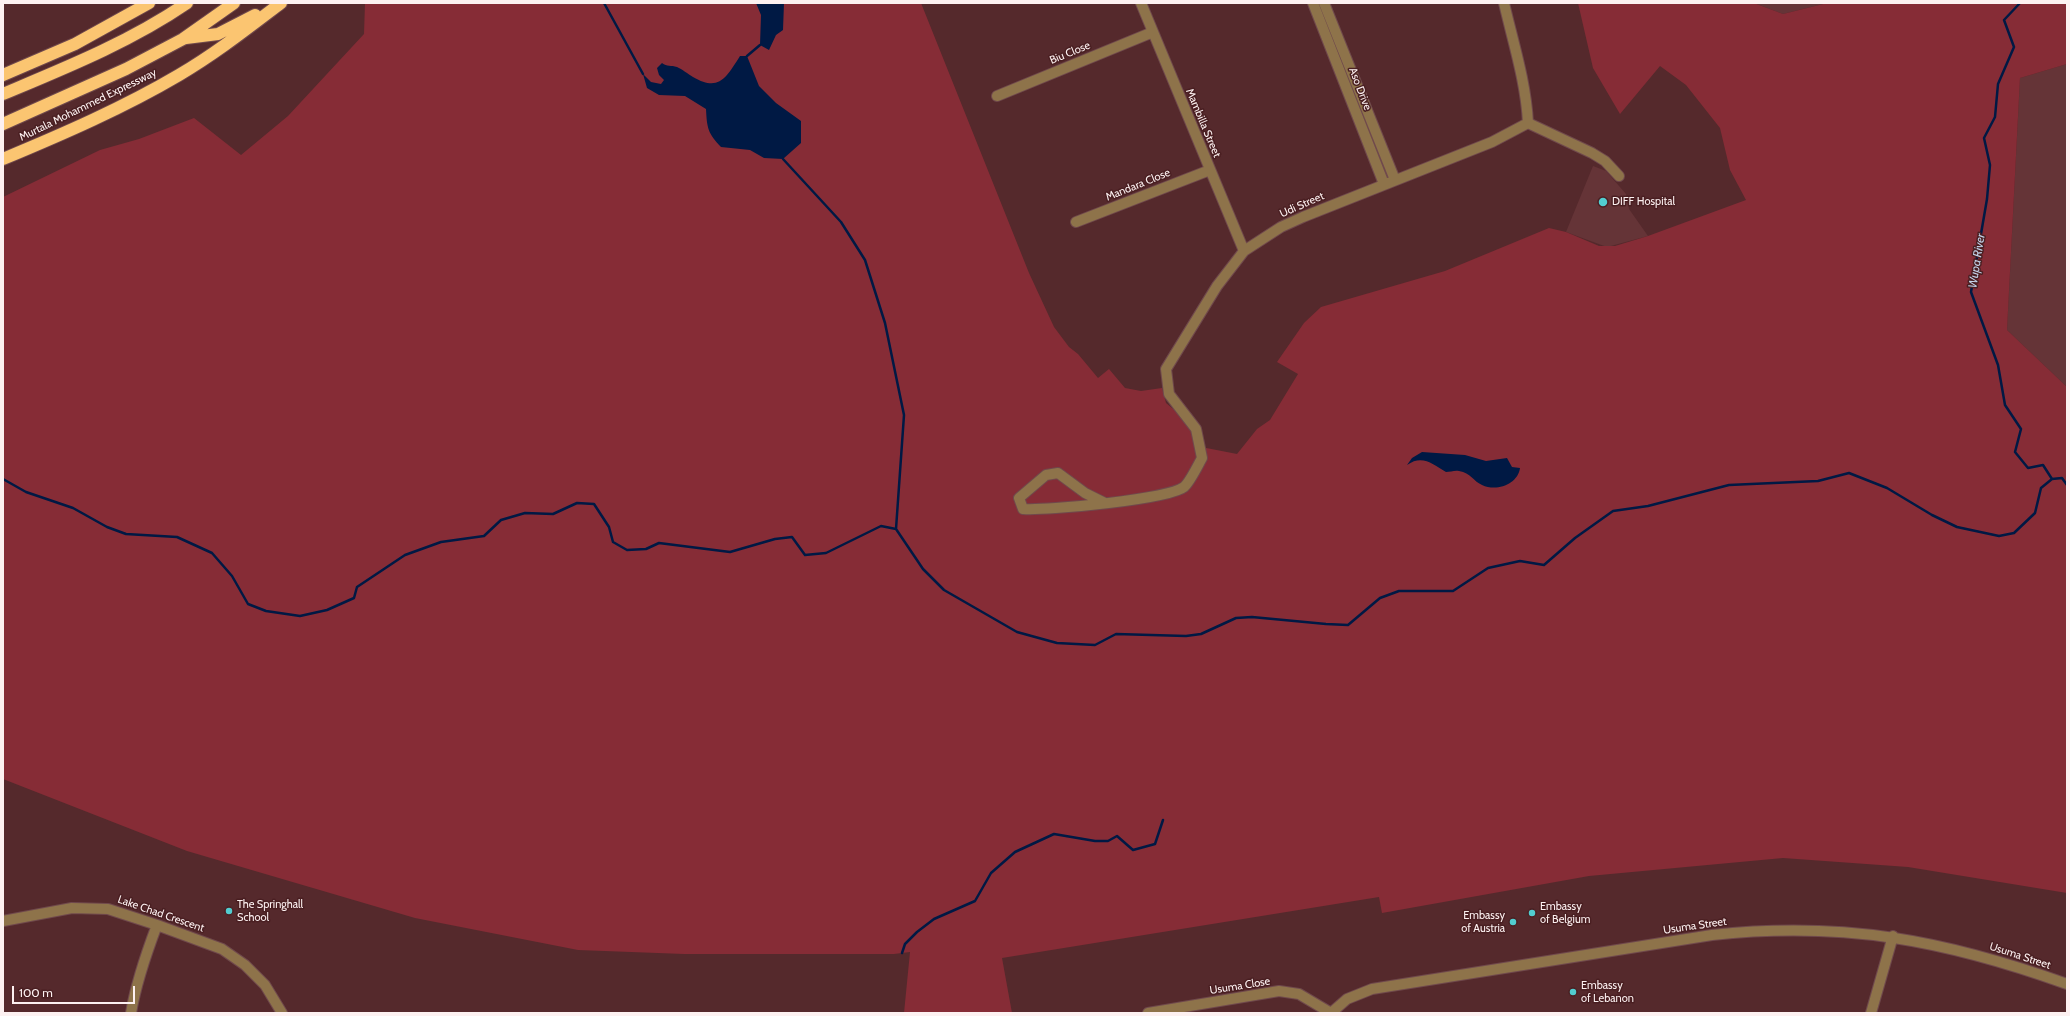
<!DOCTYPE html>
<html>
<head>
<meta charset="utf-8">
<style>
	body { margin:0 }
	#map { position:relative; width:2070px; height:1016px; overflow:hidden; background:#55292c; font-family:Cabin,sans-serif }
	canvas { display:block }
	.frame { position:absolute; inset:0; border:4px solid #fdf1f1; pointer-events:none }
	.scale { position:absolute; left:12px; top:986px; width:123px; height:18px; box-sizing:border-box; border:2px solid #fdf1f1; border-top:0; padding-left:5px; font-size:12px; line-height:14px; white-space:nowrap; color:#fdf1f1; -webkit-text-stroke:3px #4a1f22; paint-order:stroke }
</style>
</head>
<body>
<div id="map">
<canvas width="2070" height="1016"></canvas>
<div class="frame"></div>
<div class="scale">100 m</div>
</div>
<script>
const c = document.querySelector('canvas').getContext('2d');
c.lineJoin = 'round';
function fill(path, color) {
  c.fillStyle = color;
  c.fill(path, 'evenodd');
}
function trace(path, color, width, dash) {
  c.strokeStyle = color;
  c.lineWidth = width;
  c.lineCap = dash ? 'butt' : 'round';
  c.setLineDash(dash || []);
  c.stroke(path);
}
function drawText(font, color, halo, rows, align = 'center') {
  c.font = font + ' Cabin,sans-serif';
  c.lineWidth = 3;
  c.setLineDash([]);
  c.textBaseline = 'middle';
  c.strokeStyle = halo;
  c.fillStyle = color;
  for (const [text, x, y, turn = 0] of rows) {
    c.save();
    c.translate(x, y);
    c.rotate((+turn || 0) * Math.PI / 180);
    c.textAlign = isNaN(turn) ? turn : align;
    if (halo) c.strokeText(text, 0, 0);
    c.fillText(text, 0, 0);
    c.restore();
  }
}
fill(new Path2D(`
	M1754,3h73l-44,11z
	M2067,64v323l-60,-57 13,-252z
	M1593,166l13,5 20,23 3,15 19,27 -41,11 -41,-15z`), '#653437');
fill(new Path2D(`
	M365,3h556l108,270 25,54 15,20 9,7 20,24 11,-9 16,19 16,3 21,-3 4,15 18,15 8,14 4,14 41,8 20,-25 13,-9 28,-46 -21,-12 27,-39 17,-16 124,-36 104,-43 17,4 33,14h16l33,-10 98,-36 -16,-30 -10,-42 -34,-43 -26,-19 -40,48 -27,-46 -15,-65h176l29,11 44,-11h240v61l-47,14 -13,252 60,57v506l-159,-26 -125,-9 -194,18 -207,37 -3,-16 -377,61 10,55h-108l6,-61 -16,2h-210l-106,-4 -163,-32 -228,-67 -184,-72v-582l97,-47 39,-11 55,-21 47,37 47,-39 76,-82z`), '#862c36');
fill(new Path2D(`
	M756,3h28l-1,27 -7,5 -7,15 -9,-5 1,-30z
	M740,56h7l12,30 17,17 25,18v22l-18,16 -19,-1 -14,-8 -29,-3c-13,-14 -14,-18 -15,-38l-21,-13 -26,-1 -12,-7 -4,-14 8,8 10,2 3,-4 -5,-5 -2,-7 5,-5c5,4 9,2 15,4 5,2 11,7 16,10 26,15 33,1 47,-21z
	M1422,452l43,3 21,6 21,-3 5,9 8,1c-2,16 -23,24 -38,17 -9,-4 -11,-12 -23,-14 -4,-1 -9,1 -13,1 -13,-8 -24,-18 -39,-7l5,-7z`), '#001944');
trace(new Path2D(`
	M604,3l39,71
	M2020,3l-16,17 10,27 -16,37 -3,33 -11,21 6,27 -3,34 -16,93 27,73 7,40 16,24 -6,23 13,16 15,-3 9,14 10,-1 5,7
	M747,56l13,-11
	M783,159l58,63 24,38 20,63 19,92 -8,114
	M3,479l23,13 47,16 34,19 19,7 51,3 35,16 20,23 16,28 18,7 34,5 27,-6 27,-12 3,-11 48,-32 36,-13 43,-6 17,-16 24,-7 28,1 24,-11 17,1 15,23 4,15 14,8 19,-1 13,-6 71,9 45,-13 17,-2 13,18 21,-2 55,-27 15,3 27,40 21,21 73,42 40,11 38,2 21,-11 70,2 15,-2 35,-16 16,-1 74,7 22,1 32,-27 19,-7h54l35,-23 32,-7 24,4 31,-27 38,-27 35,-5 81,-21 89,-4 31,-8 38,15 45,27 25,12 42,9 15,-3 21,-20 6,-25 11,-9
	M902,953l3,-9 12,-12 17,-13 41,-18 16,-28 24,-21 39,-18 41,7h13l9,-5 16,14 22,-6 8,-24`), '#001944', 2.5);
const minor = new Path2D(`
	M1141,3l103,248
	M1313,3l71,181
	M1324,3l71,177
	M1504,3c9,39 22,79 24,120
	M997,96l156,-64
	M1076,222l134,-52
	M1105,503l-20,-10 -27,-20 -12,2 -27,23 4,11c23,2 146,-10 161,-22 6,-5 14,-22 18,-29l-6,-29 -27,-35 -3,-25 51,-83 27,-35 37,-24 22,-10 189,-75 36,-19 64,30 13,8 14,15
	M3,921l69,-13 36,1 49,16 65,24 23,16 20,20 17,28
	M131,1013c5,-30 15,-59 26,-88
	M1148,1013l131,-22 20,3 32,19
	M1331,1013l16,-14 25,-10 340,-54c131,-14 232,5 355,49
	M1871,1013l22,-77`);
const highway = new Path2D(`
	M186,38l32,-4 37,-19
	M3,75l72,-31 74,-41
	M3,94c62,-26 127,-52 184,-91
	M3,124l123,-55 57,-30 51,-36
	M3,159c60,-25 120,-51 176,-84 36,-21 69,-47 102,-72`);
trace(minor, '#70494c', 12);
trace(highway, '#70494c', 14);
trace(minor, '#8e734a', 10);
trace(highway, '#fbc571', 12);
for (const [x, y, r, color] of [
	[1603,202,5,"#52cdd0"],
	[229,911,4,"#52cdd0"],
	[1532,913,4,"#52cdd0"],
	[1513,922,4,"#52cdd0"],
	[1573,992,4,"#52cdd0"]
]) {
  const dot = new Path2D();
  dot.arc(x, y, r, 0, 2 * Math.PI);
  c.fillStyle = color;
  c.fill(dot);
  trace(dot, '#4a1f22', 1.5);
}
drawText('11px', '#fdf1f1', '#4a1f22', [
	["Biu Close",1070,53,-22],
	["Aso Drive",1360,89,69],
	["Murtala Mohammed Expressway",88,105,-26],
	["Mambilla Street",1203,123,67],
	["Mandara Close",1138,185,-22],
	["Udi Street",1302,205,-24],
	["Lake Chad Crescent",161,914,19],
	["Usuma Street",1695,926,-8],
	["Usuma Street",2020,956,18],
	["Usuma Close",1240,986,-9]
]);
drawText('11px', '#fdf1f1', '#4a1f22', [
	["DIFF Hospital",1612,202],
	["The Springhall",237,905],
	["School",237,918],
	["Embassy",1540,907],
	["of Belgium",1540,920],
	["Embassy",1505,916,"right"],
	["of Austria",1505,929,"right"],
	["Embassy",1581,986],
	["of Lebanon",1581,999]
], 'left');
drawText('italic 12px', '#c3d3e9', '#4a1f22', [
	["Wupa River",1977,261,-81]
]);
</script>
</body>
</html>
